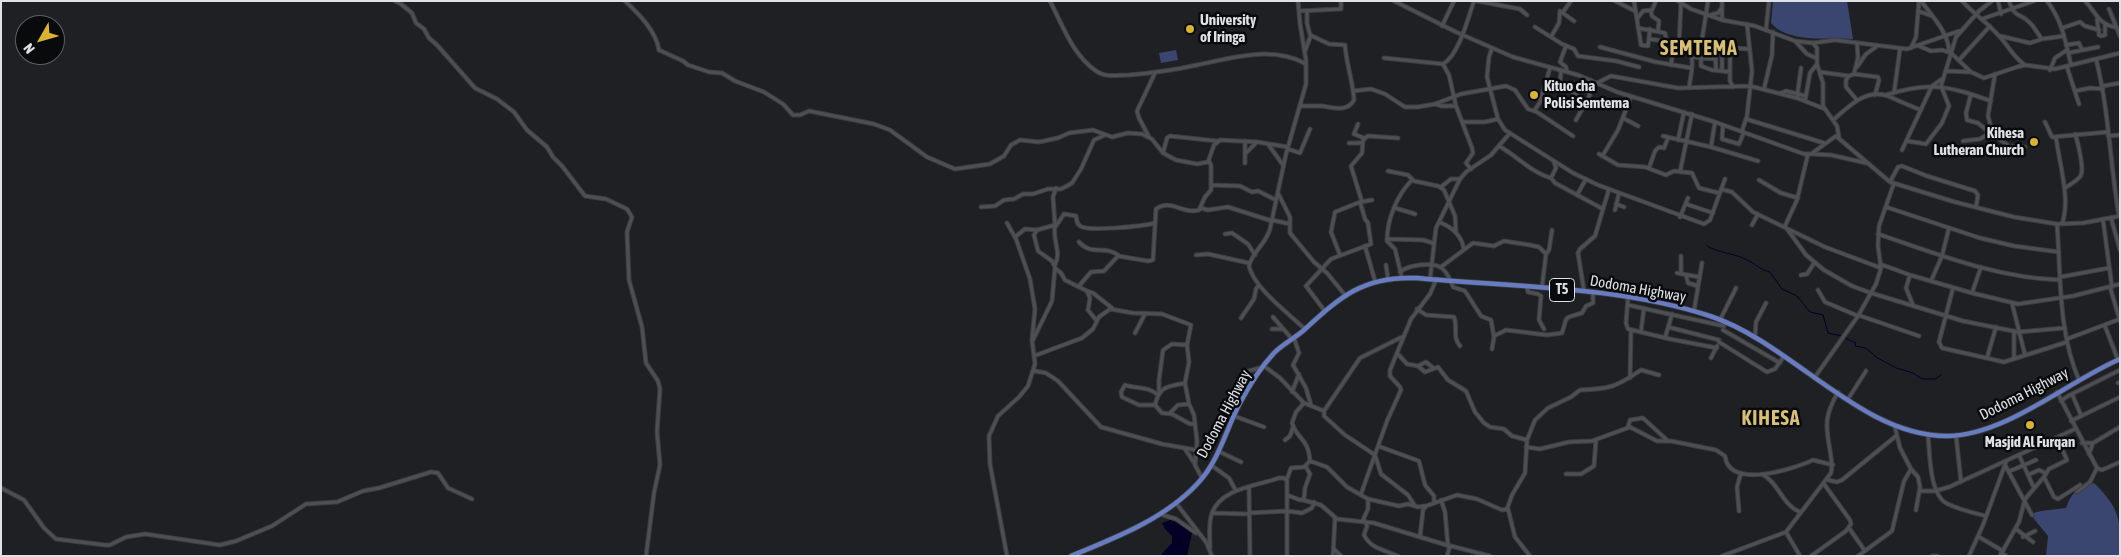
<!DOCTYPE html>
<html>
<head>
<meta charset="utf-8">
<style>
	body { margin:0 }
	#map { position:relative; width:2121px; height:557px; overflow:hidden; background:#1f2024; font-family:"Asap Condensed",sans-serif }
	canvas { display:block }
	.frame { position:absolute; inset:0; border:2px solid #e0e1e4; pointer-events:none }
	.north { position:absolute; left:15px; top:15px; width:50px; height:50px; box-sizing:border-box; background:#090a0c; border:1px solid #5f6062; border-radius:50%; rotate:232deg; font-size:14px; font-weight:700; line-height:20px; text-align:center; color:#e0e1e4 }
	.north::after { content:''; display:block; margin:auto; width:18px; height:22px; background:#dab333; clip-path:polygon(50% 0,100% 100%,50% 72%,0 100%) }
</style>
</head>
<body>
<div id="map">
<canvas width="2121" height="557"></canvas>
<div class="frame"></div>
<div class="north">N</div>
</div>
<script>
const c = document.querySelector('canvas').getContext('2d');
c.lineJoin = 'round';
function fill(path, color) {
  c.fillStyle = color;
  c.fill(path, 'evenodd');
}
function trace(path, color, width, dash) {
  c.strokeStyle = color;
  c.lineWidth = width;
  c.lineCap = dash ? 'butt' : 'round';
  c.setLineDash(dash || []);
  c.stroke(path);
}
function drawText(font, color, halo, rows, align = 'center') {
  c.font = font + ' "Asap Condensed",sans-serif';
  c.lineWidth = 5;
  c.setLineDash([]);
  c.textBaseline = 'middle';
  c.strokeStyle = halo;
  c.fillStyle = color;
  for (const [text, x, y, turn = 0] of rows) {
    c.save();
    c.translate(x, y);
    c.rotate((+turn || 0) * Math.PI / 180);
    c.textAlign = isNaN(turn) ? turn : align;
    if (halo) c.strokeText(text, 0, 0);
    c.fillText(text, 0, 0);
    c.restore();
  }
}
fill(new Path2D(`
	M1773,1h74l6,38c-24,-1 -65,4 -82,-16z
	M1176,50l2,10 -17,3 -2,-10z
	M2094,483c27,27 26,35 26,73h-74l2,-20 -18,-22 11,-3 25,-3c7,-18 10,-18 28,-25z`), '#3a466f');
fill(new Path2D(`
	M1173,519l11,6 8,8 -5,23h-27l12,-13v-7l-7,-7 -3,-6z`), '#020027');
trace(new Path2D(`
	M1707,246c12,7 26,7 38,13 10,4 15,11 25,13l12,17 15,7 13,16 13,3 5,18 14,3
	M1845,338l11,5 -1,3 11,2 10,9 20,11 17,5 9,6h13l6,-4`), '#020027', 1);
const minor = new Path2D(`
	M395,1l6,3 11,9 4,10 8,6 5,9 8,7 38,43 22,11 17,13 13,18 20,17 6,10 9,9 23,30 21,3 21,10 5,8 -5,15 2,48 13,47 4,36 12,18 2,8 -3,43 3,33 -6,28 -8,63
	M625,1c14,13 31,30 34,49l24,11 5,4 21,7 13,1 13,8 29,11 19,12 10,11h7l9,-4 65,13 16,6 37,27 28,12 35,-5 14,-8 7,-11 9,-5 19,2 19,-4 11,-5 24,-3 19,7 16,-4 14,1 10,5 11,14 13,7 21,4 11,-2 6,-17 6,-5 37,2 31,5
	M1050,1c13,25 22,53 46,70 10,7 21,4 33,4 23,-2 46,-5 68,-10 35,-7 75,-20 109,-1
	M1298,1l2,23 6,36v24l-20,70 -16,75c-4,15 -18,23 -21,37 5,22 39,47 56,63
	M1394,1l62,31 57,25 65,18 39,17 98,30 89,32h7l25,-18 54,46 65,20 59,15 43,7 26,-1 37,-7
	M1477,1l43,8 7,6
	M1615,1l20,10
	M1634,1l7,44 7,1 2,-17
	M1678,1l13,8 31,11 33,6 40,15 18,2 22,-3 72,9 52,-18
	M1708,1l-7,45v20l11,4 18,2
	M1722,1v19
	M1921,1c11,15 28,32 28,51
	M1962,1c12,13 26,22 37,35 10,10 14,21 26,29
	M1998,1l3,13
	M2009,1c6,18 10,11 20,21 5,4 8,11 13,17l22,-3
	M2047,1c15,19 19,42 24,64
	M2085,1c10,10 14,24 30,26
	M2109,9l11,27
	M1299,11l42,-2v-8
	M1651,11l1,5 7,5 -1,10
	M1918,11l14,5
	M1563,12l8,-11
	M1710,15l8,-2 3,-4
	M1637,19l6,-8 9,-1 4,-9
	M1982,19l52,-18
	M2097,19l2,16 2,1 4,-1v-11
	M1442,26l12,-25
	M1535,27l27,17 12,5 4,7 38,5 23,6
	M1638,28l27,5 2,9
	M2062,28l18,-6 5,4 14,4
	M1766,29l3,-28
	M2000,36l30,7 12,-4
	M1551,37l8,-14 1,-12 14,10
	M1649,39c12,2 42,3 43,21 1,9 -2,19 -3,28
	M1796,42l11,12 9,4
	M1813,43l4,5v16l6,19v23l14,20 2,11
	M1679,45l2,-42
	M2066,45l13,-2 3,7
	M1566,46l-6,16 6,5 1,5
	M1701,46l48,3
	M1715,46l1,24
	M1919,46l12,5 11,-1 9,3 20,19 13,6 33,-11 8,-2 30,4 65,-16
	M1600,47l56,15 35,6
	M1722,47v24
	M1492,48l-3,9 -2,20 11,42 7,11 68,43 25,12 106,39 6,-4 15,-41
	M1730,48v33l3,6
	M1911,48l5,-11 3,-36
	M1305,51l6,-16
	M2068,53l30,-6
	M1692,57l23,2
	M1384,58l59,6c16,-9 25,-46 31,-63
	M2096,59c13,51 14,105 23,157
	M1959,60l31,-34
	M1443,64l6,11 7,31 16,42 1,5 -7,10 5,6
	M1671,65l3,-21
	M1857,67l9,-13 10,-7
	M2067,67l12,37
	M1561,70l-1,15 15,9 -6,9
	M2050,70l5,-12 12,-8
	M1946,71l24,1
	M1820,72l29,4 5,-2 4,-17 -1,-13
	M1854,74l24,3 1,3 -4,15
	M1849,76l-3,4v7l11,13
	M1597,83l14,-7 67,12 72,-2 47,12 28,11
	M2103,86l17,-3
	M1764,89l8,-34 1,-23
	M1353,91l18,-2 14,5 20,13h13l17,-3 26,-10 45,-8 9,4 13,19 9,3 36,24
	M2075,91l15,-3 13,1
	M1781,93l5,-2 20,5
	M1894,93l6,-44
	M1575,94l11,8
	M1971,94l-5,19 1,7 11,3 12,10
	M1886,95c45,-14 62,-9 105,6
	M1797,98l4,-30
	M1805,101l5,-28 7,-9
	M1435,104l6,2h15
	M1301,106c7,0 14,0 20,0 11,1 26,7 33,-6 -1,-19 -8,-37 -9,-55l-16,-1 -19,-9 -3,-12v-12
	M1534,111l6,-9 10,-34
	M1623,118l15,8
	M1746,119l78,24
	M1576,120l14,-25 -3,-4 4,-11
	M1833,120c15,-13 33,-32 55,-24 11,5 22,10 33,14
	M1463,122h22l13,-3
	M2045,122l7,15 56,-5
	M1358,124l-4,10 10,4
	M1723,125l-1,14 17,5 5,-12
	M1742,131l5,-15 5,-45 -5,-47
	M1993,134l-5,-18 7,-42
	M1663,136l48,11 47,14
	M2108,136l12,-1
	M1149,137l-10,-19 -2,-7 18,-38
	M2056,137c3,26 15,62 6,87
	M1678,140l6,-28
	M1907,141l19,3 16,-21 7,-17 -8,-20 15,-49 23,-26 13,-10
	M1963,141l17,-2 10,-6 19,13 16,1
	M1349,143h13
	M1268,144l15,21
	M1499,146c18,10 33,27 52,32
	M1711,147l4,-25
	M1288,149l12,4 10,-24
	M1902,150l30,-64 10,-7
	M1163,153l4,-15 3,-2 47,5
	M1245,154l12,-12
	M1599,154l19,11 27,2 21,8 8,-4 18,2 7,15 20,5
	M1808,154l-11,46 -12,26 21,29 18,15 28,16 19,7 92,28 55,11 47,-4
	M1811,154l20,1 35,8
	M1603,155l15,-25 13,-33
	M1554,162l2,6 -5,10 4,5 48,26
	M1245,163v-22
	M1649,168l6,-17 4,-4 5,1 4,-10
	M1388,171l20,4 6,6 24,5 6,4 11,26 1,16
	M1680,172l12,-58
	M1759,180l22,13 17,5
	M1890,182l8,-15 4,-1 25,10 48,15 3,4 -2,12
	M1211,185l29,1 12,6 6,-1 18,9
	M1441,187l10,-8h9
	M2065,188c4,-3 14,-8 16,-13 3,-7 -3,-33 -6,-41
	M1721,189l11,3 21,20 72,35 56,21
	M1278,193l12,24v16l24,29 13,11 18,22
	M1577,195l9,-16
	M1362,202l-11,-36 11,-13 1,-13 5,-4 30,2
	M1616,204l8,3
	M1686,204l27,9
	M981,207l14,-1 9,-6 10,-1 9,-5h10l15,-5h13l6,-3 5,-3 9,-14 13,-29 11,-5
	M1886,207l94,31 34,8 45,6
	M1201,208l7,2 20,-3 44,14
	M1395,208l20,6
	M1615,210l4,-17
	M1680,217l8,-19
	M2111,218l9,32
	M1272,220l18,4
	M2103,220l9,67
	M1439,222c13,5 23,13 25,28
	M2057,224c4,52 1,108 22,156
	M1752,225l6,-11
	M1056,226l8,-12 12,2c1,4 0,7 4,10 8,6 64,0 75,-3
	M1225,234l7,-1 16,11 7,11
	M1878,234c59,20 119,44 182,46
	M1015,237l10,-8 13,1
	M1387,239l36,1 10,3
	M1079,242c12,14 26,3 39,13
	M1365,246l10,35
	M1546,254l3,-4 3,-20
	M1196,255l12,-1 41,9
	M1340,255l-9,-23 4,-20 25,-10 12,-2
	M1681,256v18
	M1880,264l30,11 62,18 46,11 55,-8 47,-12
	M1055,265c7,-14 -3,-24 0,-39
	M1386,265l2,14
	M1441,267l32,-24 21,3 10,-5 26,4 9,2 7,7 -4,33
	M1055,268l6,5 4,7 22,11 3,7 -2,12 8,10
	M1400,272c8,-7 30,-10 40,-5 6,3 11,14 13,20l12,4 16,25 10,4 3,17 -2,12
	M1677,273l22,4
	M1686,275l2,8 10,3
	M1801,275l6,-1 8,-12
	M1910,275l-4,13 7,17
	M2060,277l49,-9
	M1402,278l-7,-29 -8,-8c0,-22 10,-46 25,-61
	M1430,279l6,-51 24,-49 6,-7 25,-17 19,-22
	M1931,281l11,-25 7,-28
	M1079,286l12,-14 13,-1 14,-15 30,5 5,-1 3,-51c14,-11 28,6 43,1l6,-13 6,-7v-25l-2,-4
	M1527,287l1,5 10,2 3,2 -2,24 5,9
	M2110,287l10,34
	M1953,288l-14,54 3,6 62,14 63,-20
	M1818,290l7,12 33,14
	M1087,291l6,2 19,15
	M1584,291l-6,-38 2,-4 15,-13 14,-47
	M1972,293l9,-26
	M1628,298l-2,25 2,6 42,10 47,9
	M2012,303l13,52
	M1628,305l96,21
	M1417,309l9,6 28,2c4,10 -2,20 6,29
	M1324,310l-18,-24 25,-27 40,-15 -3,-21 -3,-4 -5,-17
	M1694,311l8,-48
	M1858,315l61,21
	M1273,317l19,22
	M1241,318l13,-19 2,-10 3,-4
	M1720,320l16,-32
	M2105,326l13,34
	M1668,327l51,13
	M1272,329h9
	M1723,330l57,33
	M1641,331l3,-23
	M1135,333l10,-19
	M1494,336l12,-6 41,5 15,-2c6,-19 1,-14 20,-20l4,-7 7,-3v-9
	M1755,337l1,-15 10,-19
	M1294,338l5,15 -6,12 13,23 5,17
	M1665,338l7,-24
	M2067,339l53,-20
	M1033,340l19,-39 3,-34 -3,-6 -14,-10 -4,-16 3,-5 18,-5 -2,-28 3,-9
	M1719,342l48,30 8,-3 9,-13
	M1397,353l10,11 11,2 7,6 13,-5 10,13 18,11 9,21 9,11 6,4 14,2 8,7 15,4
	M1034,356l48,-18 11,-9 6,-12 11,-8 23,4 29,1 29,11 -4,20 2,17 -4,21 4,21 5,11 3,26 -2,24 7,13
	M1711,358l6,-12
	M1987,358l9,-31
	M2014,359v-28
	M1264,366l16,12 24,25 20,8 36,-53 42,-21
	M1418,366l8,-4 7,6
	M1035,371l11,2 12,8 43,46 61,17 34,6
	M1242,373l21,-6
	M1815,377l43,-61 18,-32 5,-16 -3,-22 1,-20 15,-43
	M1630,378l1,-48
	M1185,383c-17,4 -25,2 -30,22l7,8 10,1 18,10h5
	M2118,383l2,-1
	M1159,392v-12l4,-30 9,-6 15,1
	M1292,392l7,-18
	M2057,392l40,76 5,2 18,-8
	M2072,394l9,21
	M1848,399l18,-28
	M2061,401l7,-5 52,-26
	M1155,405h-16l-17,-8 -1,-5 4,-7c12,4 23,1 33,10
	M1324,412v4l21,19 30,20 6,19 27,21 7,11
	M1170,413l8,-8 11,-1
	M1234,416l30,11
	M2071,421l49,-24
	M1628,427l2,-7 13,-2 25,23
	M1895,427l5,21 11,21 7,8 2,10 -4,23
	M1928,435c2,19 1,61 20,69 12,6 26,9 38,12
	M1956,435l5,47
	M1285,440l5,-4 3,-9
	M2082,443h11l27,-16
	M1378,446l41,15 6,24 9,11v5
	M1526,447l14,2 29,-7 23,-1 38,-14 27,14h14l45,9 9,6c4,34 69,13 88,4l20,5
	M1185,449l10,15
	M1218,451l23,11
	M2089,454l4,-11
	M2019,455l15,33
	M1310,461l17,6 20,20 21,12 31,7 9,-2 10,3 7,-1
	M1211,465l18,13 7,13
	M2005,465l27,50
	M2010,471l26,-11
	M1566,474h15l13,-8 2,-26
	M1762,474c17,9 20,31 38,38
	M2028,475l11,-5 6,3
	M2044,477l10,20 4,2 22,-14
	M1287,479l4,-11 13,-1 6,-6c-2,-24 -12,-20 -18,-38l4,-11 8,-9
	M1828,480l9,2 5,-2 54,-44
	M1,488l23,12 20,28 12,11 49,6h5l16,-8 19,-3 75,11 16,-4 36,-15 34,-22 31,-2 26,-11 16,-3 52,-16 7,1 10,15 24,11
	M1249,488l1,68
	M1920,491h15l14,-4 126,-58
	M2077,492l13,-10 7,-14
	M1361,494l26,-73 14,-31 -1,-3 -10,-11v-6l21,-51 19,-25 6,-14
	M1287,495l13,5 4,-1 1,-11 5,-14 -4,-7
	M1303,500l18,5 16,14 37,4 69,21 47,12
	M1441,500l4,12 3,34
	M1176,503l30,39 6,14
	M1508,509l7,28 15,19
	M1287,511l15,2 10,-5 2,-6
	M1739,511l-2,-24 4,-14
	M1213,513l36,1
	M1249,513l38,-2
	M1160,514l16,5 20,14
	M1363,520l5,-11v-10
	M1365,521l2,5 -3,9c7,14 21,15 34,21
	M1849,528l16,23
	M2016,529l17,13
	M1420,537l3,-27 3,-4 31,-11 20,4 25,11 5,-1 5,-14 13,-22 2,-33 8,-20 13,-12 23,-11 9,-7c30,-1 36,-3 61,-20l18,5
	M1979,537l24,14
	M2023,537l12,-6
	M1210,548c0,-11 -2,-24 2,-35 9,-25 45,-27 67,-35h5l3,3v75
	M1334,549l7,7
	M2001,553l5,3
	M1007,556l-17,-92 -1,-28 9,-20 21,-19 9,-11 7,-22 -3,-24 3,-31 -5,-30 -14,-40 -9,-16
	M1333,556l2,-38
	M1447,556l3,-10
	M1722,556l64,-24
	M1800,556l-14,-24 45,-59c2,-8 0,-15 -1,-23 -5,-26 -5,-35 8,-58
	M1811,556l35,-25 5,-7 -1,-4 -26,-36
	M1858,556l34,-25 12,-50 7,-12
	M1932,556h5
	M1969,556l14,-31 23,-63
	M2000,556l19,-34 6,-23 19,-22 5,-8 18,-9 -4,-9 -11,-12`);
const highway = new Path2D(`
	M1071,556c44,-18 94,-37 127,-73 21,-22 28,-54 42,-80 9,-17 21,-36 34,-50 9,-9 21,-15 30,-23 37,-34 60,-54 112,-52 97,9 202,8 294,38 82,27 151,121 238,120 58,-1 119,-54 172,-77`);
trace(minor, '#3d3e41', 5);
trace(highway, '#3d3e41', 6);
trace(minor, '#4d4f53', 3);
trace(highway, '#687cc1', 4.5);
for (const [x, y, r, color] of [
	[1190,29,5,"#dab333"],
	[1534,95,5,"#dab333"],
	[2034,142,5,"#dab333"],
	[2030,425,5,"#dab333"]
]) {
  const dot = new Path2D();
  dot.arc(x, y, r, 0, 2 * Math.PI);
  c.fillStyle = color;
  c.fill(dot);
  trace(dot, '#090a0c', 2);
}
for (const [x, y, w] of [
	[1562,290,25]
]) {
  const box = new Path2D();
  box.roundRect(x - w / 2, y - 11.5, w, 23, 4);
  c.fillStyle = '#090a0c';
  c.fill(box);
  trace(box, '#e0e1e4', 1);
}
drawText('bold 14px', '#e0e1e4', null, [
	["T5",1562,290]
]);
drawText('bold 15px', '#e0e1e4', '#090a0c', [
	["University",1200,20],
	["of Iringa",1200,37],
	["Kituo cha",1544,86],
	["Polisi Semtema",1544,103],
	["Kihesa",2024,133,"right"],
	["Lutheran Church",2024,150,"right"],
	["Masjid Al Furqan",2030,442,"center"]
], 'left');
drawText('15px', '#e0e1e4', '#090a0c', [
	["Dodoma Highway",1638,289,10],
	["Dodoma Highway",2024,394,-27],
	["Dodoma Highway",1224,414,-62]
]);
c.letterSpacing = '1px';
drawText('bold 20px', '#d9bf73', '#090a0c', [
	["SEMTEMA",1699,49],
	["KIHESA",1771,419]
]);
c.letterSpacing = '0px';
</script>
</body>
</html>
